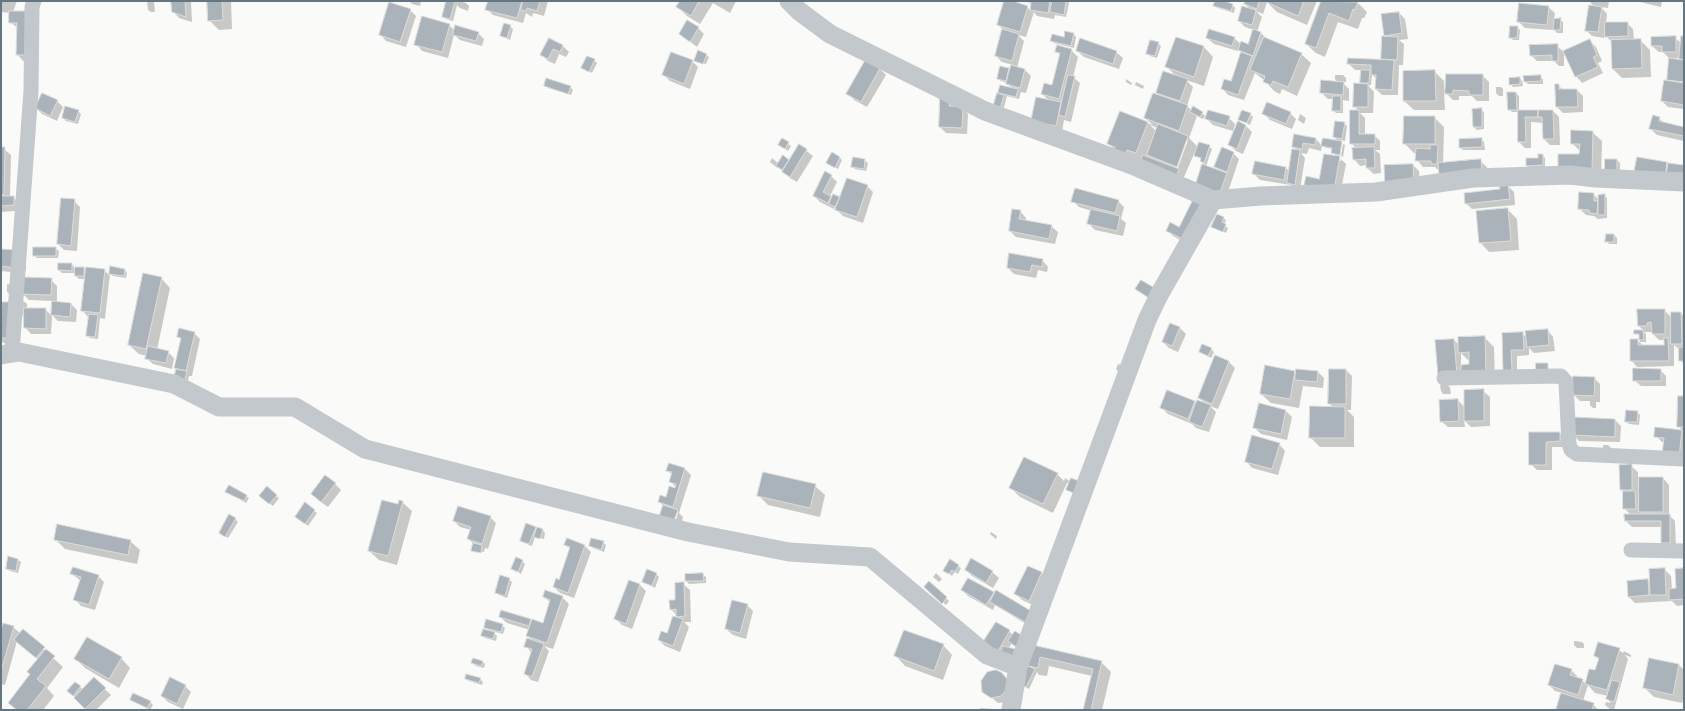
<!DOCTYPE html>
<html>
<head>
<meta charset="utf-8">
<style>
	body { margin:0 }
	#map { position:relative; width:1685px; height:711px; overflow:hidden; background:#fafaf8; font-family:"Fira Sans Condensed",sans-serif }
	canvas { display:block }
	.frame { position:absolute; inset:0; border:2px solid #657683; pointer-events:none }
</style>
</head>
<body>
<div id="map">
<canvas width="1685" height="711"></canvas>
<div class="frame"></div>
</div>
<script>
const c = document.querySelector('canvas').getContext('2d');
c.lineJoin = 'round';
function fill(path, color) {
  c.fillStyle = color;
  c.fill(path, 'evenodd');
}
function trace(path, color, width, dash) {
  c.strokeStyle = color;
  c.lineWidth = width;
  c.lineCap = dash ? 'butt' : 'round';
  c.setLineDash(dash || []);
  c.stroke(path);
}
fill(new Path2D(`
	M1,1h16l-4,11 21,49h-11l-6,-7 1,-26 -8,-6v-9l-9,-1z
	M147,1h12l-5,1 1,10h-4l-3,-2z
	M172,1h19l1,21 -13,-4 -6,-7z
	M209,1h22l1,28 -13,1 -10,-10z
	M409,1h12l-1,5 -8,-2z
	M447,1h9l2,2 1,-2 7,2 3,3 -1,5 -8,-3 -3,-3 -4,16 -7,-2 -3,-2z
	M510,1h38l-4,15 -11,-3 -1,4 -6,-4 -3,10 -30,-8 -6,-6z
	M681,1h55l-6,12 -17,-10 -13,21 -13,-8 -9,-9z
	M1028,1h39l2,2 -3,14 -11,-2 -1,4 -17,-3 -3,-4 -8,25 -8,-2 6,6 -7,27 8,2 6,6 -5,17 -5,-1 -2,7 -12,-3 -4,15 -9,-5 7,-20 12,3 -6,-6 -6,-2 -3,-2 10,-10 3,2 2,-6 -11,-3 -6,-6 7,-27 -5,-4 29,-18 4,4 1,-5z
	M1246,1h71l-10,24 -30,-13 -10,-10 -4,12 -7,-3 6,6 -5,15 4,1 6,6 34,15 10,9 -14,33 -15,-7 -2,5 -6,-3 -9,-10 -10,-8 -11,27 -16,-5 -6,-7 9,-5 11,-30 -3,-4 -1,2 -24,-7 -7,-6h27l7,6 8,2 5,-16 -9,-3 -6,-6 12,-11 -6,-6z
	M1322,1h32l4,2 9,9 -3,6h-2l-4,11 -20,-7 -13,35 -9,-4 -10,-9z
	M1589,1h20l-1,7 -7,-1 6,7 -1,9h21l6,6 1,11h6l10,10 1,27 -29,1 -9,-9 -1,-27 -5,-5v-6h-2l-1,7 -12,-2 -6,-6 9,-23z
	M1636,1h26l-1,6z
	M1233,5l2,3 -1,5 -16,-5 -3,-2z
	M1548,7l7,6 -1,7h6l3,2v11h-6l-4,-5v2l-28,-2 -6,-6z
	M410,10l6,6 -10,31 -20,-6 -6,-7z
	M1399,13l6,6 3,20 -9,1 5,4 -1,21h-4l-1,30h-16l-6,-6 1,-10 -5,-4 -1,10h-3l6,7 -1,21h-13l5,5v17h9l6,6v9h-5l5,4 1,19 -7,1 -7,-6v-3l-7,1 -6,-7 3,-10 -5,-5 7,-33 -5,-5 11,-21 -3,-3v-12h-7l-6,-6 33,-3 2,-23h4l-3,-3z
	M449,25l6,6 23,2 6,6 -2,7 -22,-6 -6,-5 -6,23 -26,-7 -6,-7z
	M510,26l3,3 -3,11 -8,-4z
	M1517,27l3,3 -1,10h-6l-3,-3z
	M698,28l6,6 -7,13 -17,-13z
	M1074,34l2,3 -2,11 -20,-5 -3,-3 14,-1z
	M1684,37v72l-16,-2 -6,-6 6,-19 3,-22 9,1v-3h-11l-6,-6h-4l-7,-6 23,-8 7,6z
	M1177,38l27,9 9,10 -9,29 -18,-6 7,7 -6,19 5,5 10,2 3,3 -2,3 -6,-3 -8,22 9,9h11l3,2 -6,17 -5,-5 1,-2 -8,-5 -13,30 -66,-34 -6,-6 11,-31 33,12 -8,-7 17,-20 -5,-5 20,-16 -10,-10zM1150,125l8,3 -1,4zM1185,140h3l-12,33 -3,-1z
	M549,39l14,7 6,6 -3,5 -7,-3 -4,10 -7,-3 -6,-6z
	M1590,41l6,6 6,14 -4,2 5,10 -21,10 -6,-7 -11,-24z
	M1158,43l3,3 -4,12 -7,-2 -3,-3z
	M1557,46l7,6v14h-5l-5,-5h-17l-6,-6z
	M1058,47l14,4 6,6 -5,20 7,6 -9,39 -7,-2 -2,12 -23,-5 11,-26 -8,-7 11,-7 8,-31 -5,-5z
	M1077,51l39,1 7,6 -4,11 -35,-12z
	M706,55l3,2 -3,7 -9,-3z
	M594,60l3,3 -5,10 -9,-5z
	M692,61l6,6 -8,22 -20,-8 -6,-6z
	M880,69l6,6 -19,32 -13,-7 -6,-7z
	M1435,72l9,9v8l39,-13 6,6v19h-12l-5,-5h-13v4h-6l-9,-9 1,19h-31l-10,-9z
	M1335,75h8l3,3v4h-4l7,7v12l-6,-1v13h-7l-3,-3 1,-11h-6l-7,-7 17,-9 -3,-4z
	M1540,77l3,2v5h-15l-3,-3z
	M1520,78l2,3 1,5 -10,1 -2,-3z
	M1126,79l6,4 -1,2 -5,-3z
	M1136,82l8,4 -1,3 -8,-4z
	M1558,85l5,5h14l6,6v16l-20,1 -6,-6z
	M545,86l25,1 3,3 -2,5 -23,-7z
	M1496,87h5l2,2v7h-4l-3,-3z
	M1516,93l3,3v15h34l6,6 1,28h-10l-6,-6v-16l-13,-1v26h-6l-6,-6v-30h-7l-3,-3z
	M941,99l21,9 6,6 -1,20 -21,-1 -6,-6z
	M57,101l6,6 -6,14 -15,-7 -6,-6z
	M1481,110l3,2v17l-7,1 -3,-3z
	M78,111l3,3 -3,10 -12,-3 -3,-3z
	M1290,113l6,6 -4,10 -22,-9 -6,-6z
	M1250,114l3,3 -3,8 -10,-5z
	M1300,114l6,4 -2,6 -6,-4z
	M1229,118l6,6 -2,7 -20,-6 -6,-6z
	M1435,118l9,9 -1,37 37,-3 7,6v10l-49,-7 -3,-3h-12l-6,-7v-7h-3l-10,-10z
	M1659,118l6,6 19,4v13l-27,-6 -6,-6z
	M1344,123l3,3 -2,15 -5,-1 2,3h-1l-3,18h3v-2l5,5 -6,31 -20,-15 17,-23 -4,-4v-4l-7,-1 -3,-2 16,-4 -5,-5z
	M1246,126l6,6 -9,22 -7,-3 -6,-6z
	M1592,132l10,9 -1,38 -20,-23v-4l-9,-9z
	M1295,136l21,3 6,7 -1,5 -12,-3 -2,6 -6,-1 4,5 -5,32 -6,-1 -3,-4 -31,-5 -6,-6 32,-6 4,4 8,-21 -5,-4z
	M783,140l8,6 -3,5 -8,-6z
	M1482,140l2,2 1,8h-22l-3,-3z
	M1343,144l2,1 -2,12 -2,-1z
	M800,146l13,10 -16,26 -7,-4 -12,-12 -1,2 -7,-6 2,-4 7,6 10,-4 1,2z
	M1,148l3,1 7,6 -1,42h3l3,3v-2h4l-5,13 -14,1z
	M1233,153l6,6 -14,42 -23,-8 19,-21 -5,-5z
	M1542,155l3,3v9l-15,1 -3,-3 12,-6z
	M840,158l2,2 -4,9 -10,-6z
	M1617,160l3,3v13h-11z
	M865,161l3,2 -2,8 -11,-2 -3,-3z
	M1413,165l6,6 1,19 -28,1z
	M831,176l6,6 -7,14 2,3 7,-1 1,1 27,-13 6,6 -10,31 -20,-7 -6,-6v-2l-2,-1 -1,2 -14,-7 -6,-6z
	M1508,186l6,6 1,13 -43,4 -6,-6 35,-13z
	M1593,194l6,6 6,-4 2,2v20l-9,1 -4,-3 -8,-1 -6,-6z
	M74,201l6,6 -3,44 -13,-1 -6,-6z
	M1073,201h45l6,6 -3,12 5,4 -3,13 -28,-6 -6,-6 3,-13 -13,-4z
	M1508,210l9,9 2,31 -30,2 -9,-10z
	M1020,211l6,7v3l25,5 7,6 -3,12 -39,-7 -6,-6z
	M1223,218l3,2 -2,5 4,3 -2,5 -13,-7z
	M1180,228l11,18 -18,-10 -6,-6z
	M1614,235l3,3v6h-8l-2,-3z
	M56,249l3,2 -1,7h-21l-3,-3z
	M1,250l22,13 3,3v5h-2l-3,2 -20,-2z
	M1042,260l6,7 -1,5 -9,-2 -2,8 -22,-4 -6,-6z
	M71,264l6,6 7,-2 3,3 17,-1 6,6 1,-9 14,3 2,3 -1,5 -13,-2 -3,-2 -5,45 -5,-1 -2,21 -8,-1 -3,-3 2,-17 -6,-7 3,-32h-7l-3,-3 1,-3h-15l-3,-3z
	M161,278l9,10 -13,62 11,2 6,6 -2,11 -19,-5 -7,-6 1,-2 -8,-2 -10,-9z
	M51,280l6,6v17l14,1 6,6 -1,12 -18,-1 -6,-6 1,-14 -24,-1 -6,-6z
	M7,284l6,1 -3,9 -3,-2z
	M19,301l6,1 2,2v5l19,1 6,6 -1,18h-20l-6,-7v-11l-4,-1 -5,29 -12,-1 -3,-2v-38z
	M1664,310l8,8 9,-4 3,2v48l-3,-3 -1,-11 -6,-5v21l-37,1 -6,-7 6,-20 7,6h21v-6h-6l-6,-6v-2h-9l2,2v8h-6v-6l-4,-3 -1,-2h9l-5,-5z
	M1171,324l9,4 6,6 -8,18 -9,-4 -6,-6z
	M1547,330l6,7 2,14 -21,2 -5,-5v7l-12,1v21h-7l-7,-43 19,-1 5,5z
	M194,333l6,6 -8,37h-3l-2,9 -12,-17 7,-28 -4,-3z
	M1484,337l10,10 1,37 -50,-2 9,-42 5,5zM1461,353l9,9v4h-9z
	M1211,349l3,3 -3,6 -11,-6z
	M1215,357l14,5 6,6 -17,41 -8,-3 6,6 -7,20 -13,-4 -4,-4 -24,-10 -6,-6 32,-6 3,2h9l-7,-6z
	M1118,364l7,2 -6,6 -3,-3z
	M1346,370l6,6 -1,34h-4l7,7v30h-34l-10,-10 24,-29 -5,-5z
	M1660,370l6,6v10h-25l-7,-6z
	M1294,372l3,3 21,-3 6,6 -1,10 -20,-2 -4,22 -28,-5 -10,-9z
	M1594,378l6,6v18h-4v6h-3l-3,-3v-4h-10l-6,-6z
	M1440,385h8l2,3 1,6h-8l-2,-3z
	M1483,391l7,6v29l-19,1 -7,-7 1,7h-17l-7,-6 17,-21 7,8z
	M1684,397v65l-19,-19 -3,-1 -6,-6v-8l27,3 -5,-5z
	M1260,404l26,7 6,6 -5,23 -26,-6 -7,-7z
	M1637,412l3,3 -1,10 -10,-1 -3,-3z
	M1615,420l6,6 -1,16 -41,-1 -6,-7z
	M1531,433h28l7,6v8h-14v23h-15l-6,-6z
	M1279,444l6,7 -7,24 -26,-7 -6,-7z
	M1603,445h5l3,3v6l-8,-3z
	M1631,466l7,6v17l25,-11 6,7v30l6,6 1,28h-8l-6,-6v-16h-30l-6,-6 5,-6 -6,-6v-16l-4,-4z
	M685,469l6,6 -12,38 4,4 -4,14 -6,-2 5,-16 -14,-7 -5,-4 7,-4 4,-10 9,3 -9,-10 2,-6 -5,-5z
	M1057,474l7,7 1,-3 6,4 6,13 -9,-5 2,-5 -3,-2 -14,30 -33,-16 -9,-9z
	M335,484l6,6 -13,17 -10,-7z
	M815,486l10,9 -5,22 -52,-12 -9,-9z
	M227,491l19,5 3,2 -3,5z
	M276,496l3,2 -6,8 -10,-7z
	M402,502l10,9 -15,54 -18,-5 -10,-9z
	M314,511l3,2 -9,13 -9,-7z
	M490,517l6,6 -8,26 -3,-1 -1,4 -10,-2v2l-2,-2 2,-6 -6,-5 3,-9 -11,-3 -6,-6z
	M235,519l3,3 -10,16 -5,-3z
	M535,528l2,2h6l2,3 -1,6 -9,-2 -3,9 -8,-3 -3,-3z
	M991,532l6,4 -1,3 -6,-5z
	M55,539l75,2 10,9 -3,14 -72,-15z
	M568,540l17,6 6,6 -17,46 -14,-5 -6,-6 5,-6 12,-31 -5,-5z
	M603,542l3,3 -2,7 -11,-4 -3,-3z
	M18,560l3,2 -3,11 -8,-2 -3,-2z
	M972,560l20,12 7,6 -6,10 -21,-12 -6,-6z
	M522,561l3,3 -4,10 -8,-5z
	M958,566l3,2 -3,6 -3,-2 -3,4 -7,-5z
	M1665,570l6,6 1,14h5l7,-20v35l-7,1 -5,-5 -37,2 -6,-6 18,-17 3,3z
	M936,573l6,6 -3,3 -6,-5z
	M1041,573l6,4 -12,29 -13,-6 -6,-6z
	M72,574l26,2 6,6 -9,28 -14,-4 -6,-7 6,-18z
	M656,574l3,3 -4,11 -11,-6z
	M703,575l3,2v6l-17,1 -3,-3z
	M509,579l3,3 -5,16 -8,-3 -3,-3z
	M629,582l11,3 6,6 -14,38 -10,-4 -6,-6z
	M929,583l20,18 -3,4 -20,-18z
	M683,584l7,6 1,32h-7l5,5 -9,25 -15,-6 -6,-6 9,-6 13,-14 -10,-11 6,-8z
	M962,590l31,3 38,34 -36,-22 -2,5 -25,-14z
	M544,597h18l7,7 -16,45 -9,-3 5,5 -11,31 -7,-2 -6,-7 7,-20 -6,-7 7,-5 -5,-5 2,-6 -23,-7 -7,-6 30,3 2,2 11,2 8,-21z
	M747,605l6,6 -7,28 -13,-4 -7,-6z
	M502,625l3,3 -2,6 -11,-3 5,5 -1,5 -11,-3 -2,-3 7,-3 -5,-5z
	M13,627l8,7 2,-3 40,36 -16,21 7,8 -11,14h-26l22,-50 -22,-19 -12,44 -4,-1v-50z
	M1009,631l4,4 -1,8 -4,6 -6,5 -11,-6z
	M1574,641l8,1 2,2v4h-7l-3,-3z
	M943,645l9,10 -9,25 -38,-14 -9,-10z
	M1034,647l67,15 10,10 -9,38h-17l7,-34 -43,-10 -2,10 -8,-1 -2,-3 -8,17 -7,-4 12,-16 -4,-4z
	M1619,650l4,3 1,-2 7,4v2l-6,-2 3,4 -14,51h-9l1,-1h4l-5,-4 1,-3 5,1 -4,-4 1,-3 -13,-3 -7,-8 -5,16 10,3 5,6h-41l5,-17 -7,-2 -6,-6 22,-15 6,6v2l5,2 4,4 10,-12 4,-11 -5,-5z
	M121,658l9,10 -11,20 -34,-20 -9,-9z
	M1650,659l29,6 5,5v25l-2,8 -28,-6 -10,-10z
	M483,662l2,2 -1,4 -8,-2 -3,-3z
	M1001,673l6,29 -9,1 -14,-12z
	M466,678l14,1 3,3 -1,3 -13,-4z
	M94,679l17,16 -15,15h-9l-18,-19 11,-4 3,3z
	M185,686l6,6 -8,17 -15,-7 -6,-6z
	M132,700l18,2 3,3 -3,5z
	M980,708l13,1 1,1h-14z`), '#0003');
const building = new Path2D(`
	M171,1h14l1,16 -14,-5z
	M207,1h15l1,19 -15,1z
	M446,1h9l-5,18 -8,-2z
	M488,1h34l-5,17 -32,-8z
	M523,1h17l-3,10 -10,-3 -1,3 -5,-1z
	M680,1h19l-8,15 -15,-9z
	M1004,1h9l15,5 -8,26 -23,-7z
	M1026,1h24l-2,12 -18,-3 1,-7z
	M1052,1h14l-2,14 -14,-3z
	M1215,1h10l8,3 -2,7 -18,-5z
	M1245,1h14l-2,8 -13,-5z
	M1266,1h38l-6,15 -32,-14z
	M1321,1l37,1 -3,8 -2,-1 -4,12 -20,-8 -13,35 -11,-4z
	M389,2l22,7 -11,33 -21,-7z
	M1519,3l30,3 -2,19 -30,-3z
	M1589,5l13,2 -4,25 -13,-1z
	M1242,6l14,4 -4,15 -14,-4z
	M9,11h21l-2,44h-12l1,-32h-8z
	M1399,12l3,21 -18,3 -3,-22z
	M422,16l28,8 -8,28 -28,-7z
	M1561,18l-1,12h-7l1,-11z
	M687,20l12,7 -9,15 -11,-8z
	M1605,22h23v14l-23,1z
	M504,23l7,2 -4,13 -7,-2z
	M455,25l24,7 -3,9 -23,-6z
	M1510,26h8l-1,12h-8z
	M1002,29l17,5 -7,27 -17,-5z
	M1209,29l26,8 -3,9 -26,-8z
	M1253,29l8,3 -8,24 -15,-6 3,-9 7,3z
	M1065,31l9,2 -3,13 -21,-5 2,-7 12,3z
	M1382,36l16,1 -1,23 -16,-1z
	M1676,36v16h-14v-6h-11v-9z
	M1681,36h3v24l-5,-1z
	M1176,37l28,9 -10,31 -29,-10z
	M1264,37l38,16 -14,34 -15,-6 -2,4 -8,-3 2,-6 -15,-6z
	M549,38l14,7 -3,7 -7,-3 -5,10 -8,-4z
	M1080,38l37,13 -4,13 -37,-13z
	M1590,39l7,16 -4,2 5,10 -23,10 -12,-26z
	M1641,39l1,29 -30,1 -1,-29z
	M1150,40l9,2 -4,14 -9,-2z
	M1558,44v17h-6v-6l-22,1 -1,-11z
	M1057,45l15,4 -13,50 -18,-5 3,-11 8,2 8,-32 -5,-1z
	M698,50l9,4 -4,10 -9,-3z
	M671,52l22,8 -9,24 -22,-9z
	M1241,52l11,4 -14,39 -17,-6 3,-10 7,2z
	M587,56l8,3 -6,13 -8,-4z
	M1348,58l46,2 -2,30 -17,-1 1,-14h-5v-10l-24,-1z
	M1669,58l15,2v22l-17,-2z
	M866,59l14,9 -19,34 -15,-8z
	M1011,65l14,4 -5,19 -14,-4z
	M1000,66l9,2 -3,13 -9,-2z
	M1361,70h9l-1,13h-9z
	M1435,70l1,31h-33v-30z
	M1163,71l25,8 -8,22 -24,-8z
	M1446,74h37v21h-14v-4l-16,-1v4h-8z
	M1068,75l7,1 -10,41 -6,-2z
	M1541,75v6l-17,1 -1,-6z
	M1520,77v7l-11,1v-7z
	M546,78l25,8 -3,8 -24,-8z
	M1321,80l23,2 -1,13 -23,-2z
	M1664,80l20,3v22l-23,-4z
	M1354,83l14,1v23h-15z
	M1555,84h4v5h18l1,18h-22z
	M1000,85l18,4 -2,8 -18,-4z
	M1507,92h9l1,18h-9z
	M42,93l16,7 -8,16 -15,-8z
	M997,93l7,2 -4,14 -7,-2z
	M1153,93l35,12 -9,26 -35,-13z
	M1333,96h8v15h-9z
	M940,97l10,1 -1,8 14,1 -1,21 -23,-1z
	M1036,97l25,5 -5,24 -25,-5z
	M1267,102l24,10 -5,12 -24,-10z
	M65,106l14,4 -4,12 -13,-4z
	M1193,106l10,6 -3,5 -10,-5z
	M1482,108v19h-9l-1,-18z
	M1208,110l22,6 -3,10 -22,-7z
	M1242,110l9,3 -4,10 -9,-3z
	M1350,110h9v24h16v10h-25z
	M1518,110h20v7h-13l1,25h-8z
	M1538,110h15l1,29h-11l-1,-22h-4z
	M1120,111l28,11 -12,31 -9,-3 -3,6 -11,-4 2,-5 -8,-3z
	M1653,115l7,2 -1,4 25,6v9l-35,-7z
	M1404,116h31v28h-32z
	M1238,121l8,4 -9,24 -9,-4z
	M1335,121l10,1 -3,17 -9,-2z
	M1158,124l30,12 -11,31 -30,-12z
	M1571,130l22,1 -1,39 -34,-1v-15h21l1,-10h-9z
	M1294,134l22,4 -1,7 -12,-2 -1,6 -10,-2z
	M782,138l7,4 -4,7 -7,-4z
	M1323,138l19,3 -2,14 -9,-2 1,-5 -11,-2z
	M1482,138v9l-23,1v-9z
	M1199,142l11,3 -6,18 -4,-2 1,-3 -7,-2z
	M799,144l8,5 -17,28 -8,-5z
	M1430,145h8l-1,19h-6v-3h-16l1,-13 14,1z
	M1,147h4l-1,48 -3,-1z
	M1222,147l12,5 -7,20 -13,-5z
	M1374,147l1,21h-9v-9l-13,1 -1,-12z
	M1292,149l8,1 -5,35 -8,-2z
	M832,152l8,5 -5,11 -9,-5z
	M1324,154l16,2 -6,34 -30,-5 2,-9 13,3z
	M1538,154h5v11l-17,1v-8h12z
	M783,155l6,5 -7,10 -6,-4z
	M1143,155l36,14 -4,10 -36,-14z
	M853,157l12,2 -1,10 -13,-2z
	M1637,157l30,5 -2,16 -31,-5z
	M1481,159l1,12 -43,4 -1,-12z
	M1605,159h12v14h-12z
	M1255,161l31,6 -2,13 -32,-6z
	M1668,163l16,2v15l-18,-3z
	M1202,164l25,9 -8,22 -24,-8z
	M1413,164l1,21 -29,1 -1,-21z
	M825,171l7,4 -9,17 8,4 -3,7 -15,-7z
	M847,178l21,7 -11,32 -22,-7z
	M1508,185l2,14 -45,5 -1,-11 36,-4 -1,-3z
	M1075,188l44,12 -4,13 -44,-11z
	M1579,192l15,1v8h4l-1,13 -7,-1 -1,-3 -11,-1z
	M833,194l7,3 -5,10 -6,-3z
	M1605,194v21h-7v-20z
	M1,196h13v9l-13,1z
	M61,198l14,1 -4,47 -14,-2z
	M1193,200l10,5 -18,35 -19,-9 4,-9 9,5z
	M1508,208l3,33 -32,2 -3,-32z
	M1012,209l9,1 -2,9 33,6 -3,14 -40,-8z
	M1091,209l29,7 -3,15 -30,-7z
	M1217,214l7,3 -2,5 4,2 -3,8 -12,-5z
	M1606,234h8v8h-9z
	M33,247h23v9h-23z
	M1,249l16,1 -1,18 -15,-2z
	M1009,253l34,6 -1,8 -10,-2 -2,7 -23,-4z
	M58,263h14v8l-14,-1z
	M110,266l15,3 -1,7 -15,-2z
	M75,267h9v9h-9z
	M86,267l19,2 -5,44 -19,-2z
	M143,273l19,4 -16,72 -18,-4z
	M22,277l30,1 -1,17 -30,-1z
	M1141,280l17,10 -6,10 -17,-11z
	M52,301l19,2 -1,14 -19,-2z
	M1,302h11l-2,36h-9z
	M24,308h22v21l-22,-1z
	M1637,309h28v25h-13l-1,-12 -4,1v3h-9z
	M1671,312h10l1,32h-11z
	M89,314l9,1 -3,22 -9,-1z
	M1170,323l10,4 -8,19 -10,-4z
	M179,328l16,4 -9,39 -12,-3 7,-30 -4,-1z
	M1548,329l1,16 -22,2 -2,-16z
	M1634,330h9l1,10h-5v-6h-5z
	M1523,332l1,18h-13l1,21h-9l-1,-38z
	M1485,336l1,39h-25v-10l8,-1v-12l-11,1v-16z
	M1664,338h4l1,23h-39v-22h8v6h26z
	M1454,339l3,36 -19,1 -3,-36z
	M1202,344l10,4 -4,8 -9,-4z
	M148,346l21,5 -3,12 -21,-4z
	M1679,347h5v14h-5z
	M1215,355l14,6 -17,43 -14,-6z
	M1536,363h12v9h-12z
	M1265,365l30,6 -5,28 -30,-5z
	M1633,368l28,1v12h-28z
	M176,369l11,2 -3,12h-11z
	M1296,369l22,2 -1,11 -22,-2z
	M1329,369h17v35h-18z
	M1573,376l22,1 -1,19 -21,-1z
	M1484,389v32h-20v-31z
	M1167,390l28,11 -7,18 -28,-11z
	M1678,396h6v31h-7z
	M1458,399l1,22 -19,1 -1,-22z
	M1197,400l14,5 -9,22 -13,-5z
	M1259,403l27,7 -5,24 -28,-6z
	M1310,406l35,1v31h-36z
	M1626,410l12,1 -1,11h-12z
	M1572,417l43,2v18l-43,-2z
	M1655,427l27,3 -3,27 -17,-2 2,-17 -10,-1z
	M1529,432h31v9l-14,1v23h-17z
	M1252,435l28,8 -8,26 -27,-7z
	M1024,457l34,16 -15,31 -34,-16z
	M669,463l16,5 -12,39 -15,-5 2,-7 6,2 3,-11 6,2 1,-4 -7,-2 3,-10 -6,-1z
	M1632,464v26h-12l-1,-25z
	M763,472l53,12 -6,24 -53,-12z
	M325,475l11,8 -15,19 -10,-8z
	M1639,477h24v35h-24z
	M1071,478l8,3 -5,12 -8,-3z
	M229,485l18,10 -3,6 -19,-9z
	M267,486l10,9 -8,9 -10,-8z
	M1623,491h12l1,18h-13z
	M382,500l16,4 1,-4 4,1 -15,55 -20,-5z
	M305,502l10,8 -10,14 -10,-7z
	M663,505l15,5 -6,15 -14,-4z
	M458,506l33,10 -9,28 -15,-5 4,-12 -18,-6z
	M229,514l7,4 -11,19 -6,-4z
	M1624,514h46v29h-9v-22h-36z
	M526,523l10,4 -7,17 -9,-3z
	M57,524l74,16 -3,15 -74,-15z
	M537,527l6,2 -3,10 -6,-2z
	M567,538l18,7 -17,48 -15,-6 3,-9 3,2 11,-33 -6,-2z
	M591,538l13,3 -3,9 -12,-4z
	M473,543l9,2 -1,8 -10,-2z
	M8,556l10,3 -2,12 -10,-2z
	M516,557l7,3 -5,12 -7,-3z
	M971,558l22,13 -7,12 -21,-13z
	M950,559l9,6 -4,7 -3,-2 -3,4 -6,-3z
	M1028,566l14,6 -13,29 -15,-7z
	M73,567l26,8 -10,30 -16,-5 8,-23 -11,-3z
	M1665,568l1,27h-16l-1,-26z
	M1684,568v31l-15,1v-11l7,-1 -1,-19z
	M647,569l10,4 -5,13 -10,-4z
	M703,573l1,8h-19v-7z
	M500,575l10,3 -5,18 -10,-3z
	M968,578l26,14 -8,13 -25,-15z
	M1648,579l1,16 -21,2 -1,-16z
	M629,580l11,4 -14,40 -12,-5z
	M929,581l18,16 -5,7 -18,-17z
	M684,582l1,34 -9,1v-8l-6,1 -1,-10h6v-17z
	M545,590l18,6 -16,47 -21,-7 6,-17 11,4 7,-23 -7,-3z
	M996,590l35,21 -6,11 -35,-20z
	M732,600l16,4 -8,29 -15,-4z
	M501,610l30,9 -2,7 -30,-9z
	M673,616l10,3 -10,27 -15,-6 3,-9 6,2z
	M486,619l17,5 -2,8 -17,-4z
	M996,622l14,8 -12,21 -15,-9z
	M3,623l11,3 -13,45v-41z
	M23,629l22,18 -9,11 -22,-18z
	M483,629l12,3 -2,7 -12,-3z
	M904,630l40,14 -10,27 -40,-15z
	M1015,631l11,7 -7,11 -11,-8z
	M87,637l35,20 -13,22 -35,-20z
	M527,638l17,6 -12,33 -8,-3 8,-25 -8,-2z
	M1598,642l22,6 -13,42 -22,-6 4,-15 6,1 4,-12 -5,-2z
	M1033,645l69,16 -11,49h-8l10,-41 -53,-12 -2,11 -10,-2z
	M1003,646l12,3 -3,10 -12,-4z
	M46,649l9,7 -18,23 9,7 -19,24h-10l-9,-7 22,-29 -3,-2z
	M473,658l10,3 -2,5 -10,-3z
	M1649,658l30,6 -6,31 -30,-7z
	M1555,664l17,5 -2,6 13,4 -5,16 -30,-10z
	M1026,665l9,4 -9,18 -8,-4z
	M996,670l5,2 7,8 -1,9 -6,7 -10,2 -9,-6 -1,-11 6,-9z
	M466,674l15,4 -2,5 -14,-4z
	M94,677l12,11 -21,21 -11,-11z
	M170,677l16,8 -9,19 -16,-8z
	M1612,680l8,2 -6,20 -8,-3z
	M75,682l6,4 -8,10 -6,-5z
	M133,693l18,8 -4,7 -17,-8z
	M1561,693l33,10 -2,7h-36z`);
fill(building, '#aab3b9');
trace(building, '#dcdcda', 1);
trace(new Path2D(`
	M12,353l19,-262 1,-84 2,-6
	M1444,378l117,-2 5,6 3,62 2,6 6,4 107,5
	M1631,550l53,1`), '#c3c8cc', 15);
trace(new Path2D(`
	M789,1l10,10 31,23 155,77 147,54 81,35 48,-4 115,-4 97,-14 97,-3 26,3 88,4
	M1,355l18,-3 155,32 45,23h76l70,42 323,83 101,20 81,5 117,98 31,12
	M1011,710l7,-43 129,-347 12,-25 54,-95`), '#c3c8cc', 19);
</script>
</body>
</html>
